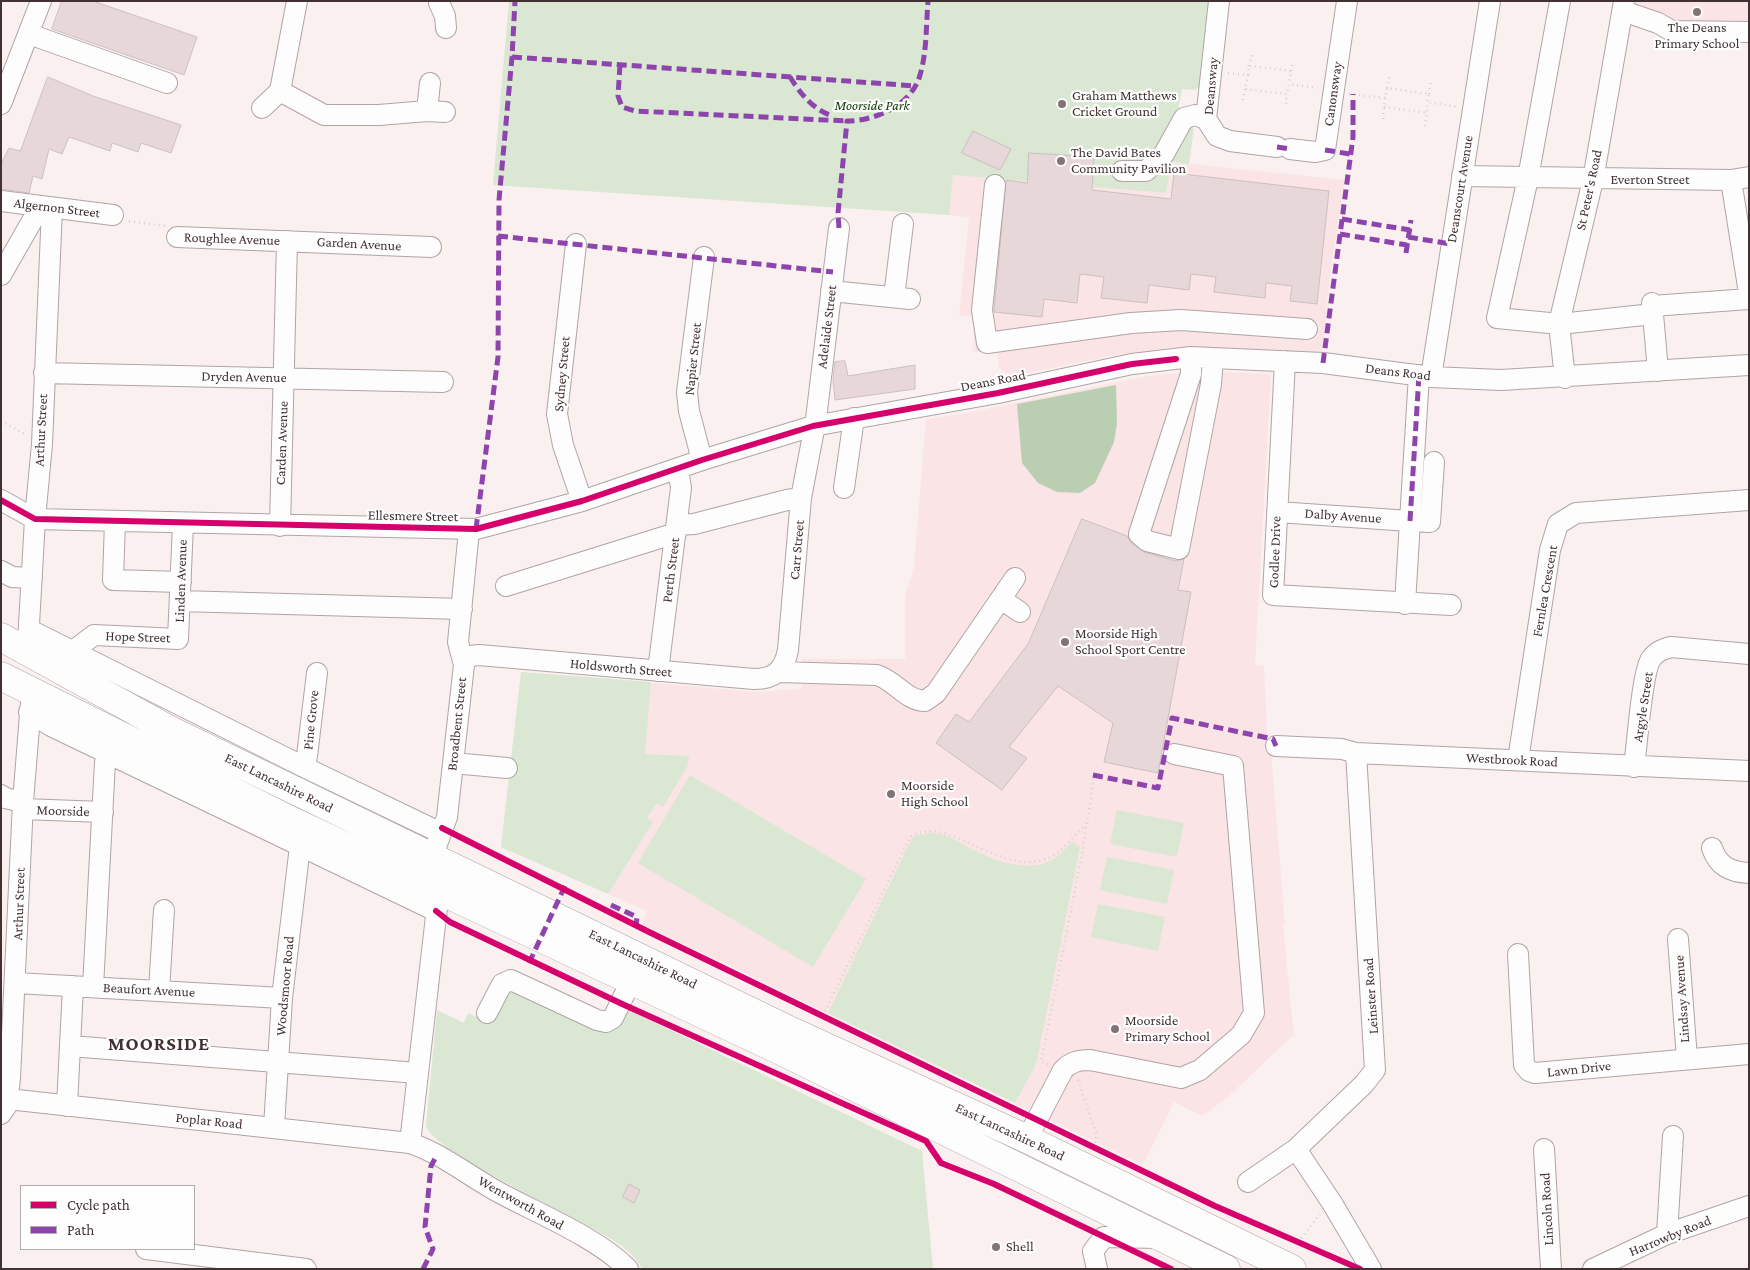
<!DOCTYPE html>
<html>
<head>
<meta charset="utf-8">
<style>
	body { margin:0 }
	#map { position:relative; width:1750px; height:1270px; overflow:hidden; background:#faf0f0; font-family:"Crimson Pro",serif }
	canvas { display:block }
	.frame { position:absolute; inset:0; border:2px solid #423132; pointer-events:none }
	.legend { position:absolute; left:20px; top:1185px; width:175px; height:65px; box-sizing:border-box; background:#fefefe; border:1px solid #b3acac; margin:0; padding:6px 9px; list-style:none; font-size:15px; color:#423132 }
	.legend li { display:flex; align-items:center; gap:10px; height:25px }
	.legend b { width:25px; border:1px solid #b3acac }
</style>
</head>
<body>
<div id="map">
<canvas width="1750" height="1270"></canvas>
<div class="frame"></div>
<ul class="legend">
<li><b style="height:6px;background:#d6006c"></b>Cycle path</li>
<li><b style="height:6px;background:#8e44ad"></b>Path</li>
</ul>
</div>
<script>
const c = document.querySelector('canvas').getContext('2d');
c.lineJoin = 'round';
function fill(path, color) {
  c.fillStyle = color;
  c.fill(path, 'evenodd');
}
function trace(path, color, width, dash) {
  c.strokeStyle = color;
  c.lineWidth = width;
  c.lineCap = dash ? 'butt' : 'round';
  c.setLineDash(dash || []);
  c.stroke(path);
}
function drawText(font, color, halo, rows, align = 'center') {
  c.font = font + ' "Crimson Pro",serif';
  c.lineWidth = 4.5;
  c.setLineDash([]);
  c.textBaseline = 'middle';
  c.strokeStyle = halo;
  c.fillStyle = color;
  for (const [text, x, y, turn = 0] of rows) {
    c.save();
    c.translate(x, y);
    c.rotate((+turn || 0) * Math.PI / 180);
    c.textAlign = isNaN(turn) ? turn : align;
    if (halo) c.strokeText(text, 0, 0);
    c.fillText(text, 0, 0);
    c.restore();
  }
}
fill(new Path2D(`
	M1634,1h115v24h-71l-46,-16z
	M1172,162l173,18 -13,80 -10,92 -146,-5 -66,9 -101,21 -10,-10 -2,-14 -24,-2 2,-34 -16,-2 10,-98 -20,-2 4,-40 213,18z
	M1198,371l73,3 -16,291 9,1 4,83 3,1 14,175h-2l11,112 -2,-1 -65,62 -25,18 -28,-14 -31,63 -501,-241 5,-13 -146,-64 20,-175 237,20 44,-4v-29h103v-63l9,-29 12,-148 40,-6 181,-37z`), '#fbe4e5');
fill(new Path2D(`
	M509,1h702l-12,86 -4,3 -13,-1 -5,28 18,3 -6,44 -17,-2 -6,31 -213,-18 -4,40 -456,-30z
	M521,672l130,10 -6,72 44,2 -1,9 -25,42 -6,-4 -10,15 6,4 -45,72 -107,-47z
	M690,775l176,104 -53,88 -175,-104z
	M1117,810l67,13 -7,34 -67,-13z
	M930,833c15,0 24,6 36,13 22,12 57,27 82,16 9,-4 17,-13 24,-20l8,5 -44,217 -21,39 -187,-90 83,-173 5,-5z
	M1107,857l67,13 -7,34 -67,-14z
	M1098,904l67,13 -7,34 -67,-14z
	M507,986l105,44 7,-4 8,-17 295,142 11,118h-290c-6,-8 -13,-17 -21,-23 -32,-24 -187,-91 -196,-120l11,-116 27,13 4,-10 22,10z`), '#dae7d2');
fill(new Path2D(`
	M1116,385l1,39 -3,18 -19,41 -15,10 -23,-1 -19,-9 -16,-20 -5,-59z`), '#baceb2');
const building = new Path2D(`
	M62,1h31l104,36 -13,38 -132,-46z
	M48,77l45,19 88,29 -10,28 -30,-10 -3,9 -26,-9 -2,8 -41,-14 -7,17 -13,-5 -7,30 -9,-3 -4,17 -28,-4v-25l8,-16 11,3z
	M973,131l38,18 -11,21 -38,-17z
	M1029,153l65,4 -2,33 79,9 3,-26 155,18 -12,113 -27,-3 2,-15 -26,-3 -1,15 -51,-6 2,-15 -25,-3 -2,16 -40,-5 -2,18 -46,-5 3,-21 -24,-3 -3,29 -33,-4 -2,18 -48,-5 12,-132 21,3z
	M845,361l3,15 67,-11v24l-80,11 -2,-20 2,-18z
	M1082,519l45,17 4,7 13,9 32,9 8,-2 -6,31 13,2 -33,181 -54,-11 9,-39 -55,-37 -49,61 18,11 -25,32 -66,-47 20,-29 13,8 59,-78z
	M629,1184l11,6 -6,13 -11,-6z`);
fill(building, '#e7d7d8');
trace(building, '#ccc0c1', 1);
const minor = new Path2D(`
	M1219,1l-13,118 11,17 13,5 47,6
	M1560,1l-32,177 -31,140 63,6 93,-10
	M439,3l6,13 1,12
	M1623,11l35,12 14,8 77,1
	M29,34l138,49
	M280,91l44,24h55l48,-4 3,-28
	M1,104l40,-103
	M262,108l18,-17 17,-90
	M427,111l18,1
	M1290,149l25,3 10,-2 22,-149
	M1122,171h24l18,-17 20,-36 11,-3 11,4
	M1462,176l269,4 18,-3
	M1731,180l18,113
	M995,185l-13,125 5,33 144,-20 50,-3 126,9
	M1,201l112,14
	M177,237l254,10
	M576,244l-19,170 6,31 19,56
	M1,275l39,-68
	M831,291l79,8
	M894,297l9,-73
	M1652,303l6,68
	M1652,306l97,-7
	M1191,357v17l-52,160 8,7 32,8 32,-165 2,-26
	M1285,361l-12,234 178,10
	M44,373l399,9
	M1431,377l59,-376
	M1565,378l-5,-45 1,-18 32,-135 31,-179
	M702,460l-13,-49 -2,-19 17,-135
	M844,488l10,-70
	M1,500l34,19 441,10 106,-28 120,-41 111,-34 185,-33 134,-29 59,-7 132,6 108,14 70,3 248,-15
	M1277,512l133,9 9,-146
	M115,522l-2,58 68,2
	M677,525l17,-1 93,-24 14,-2
	M280,526l7,-285
	M1,571l11,6 20,1
	M506,586l170,-53
	M1001,599l19,13
	M180,601l282,8
	M1405,604l5,-83 20,1 4,-60
	M30,630l274,137 137,66
	M28,642l7,-123 7,-75 10,-236
	M73,651l21,-16 84,4 5,-115
	M462,657l17,-2 275,24c21,0 30,-9 34,-29l13,-152 15,-79 23,-191
	M658,671l23,-183 -3,-19
	M779,672l98,3c17,5 30,26 48,26l11,-8 79,-115
	M29,712l22,14 385,185
	M1276,746l66,3 14,4 393,18
	M1518,760l32,-210 8,-26 18,-11 173,-13
	M453,763l54,5
	M304,767l3,-11 10,-83
	M1634,767c3,-21 8,-95 17,-108 6,-8 12,-10 20,-12l78,7
	M1,795l4,3 18,4
	M23,809l80,3
	M437,844l10,-27 17,-152 -6,-23 11,-112
	M1712,848c6,18 18,24 37,25
	M1678,939l9,120
	M1518,954l6,111 5,6 6,2 214,-19
	M16,983l266,15
	M73,986l-3,60 348,27
	M93,987l12,-225 5,-8
	M159,990l5,-80
	M487,1013l15,-29 9,-4 86,40 9,2 7,-4 18,-37
	M8,1099l402,44c33,11 60,34 90,50 39,21 98,45 128,76
	M67,1106l3,-60
	M1,1114l6,-9 3,-27 13,-276 8,-100
	M274,1127l8,-129 18,-152
	M1027,1139l36,-69c8,-8 15,-10 27,-10l91,18 19,-8 41,-35 13,-22 -21,-247 -59,-12
	M410,1143l28,-244
	M1296,1149l36,54 39,66
	M1544,1149l7,120
	M1248,1182l48,-33 68,-65 11,-14 -19,-317
	M1667,1234l6,-98
	M146,1249l160,20
	M1097,1269l-4,-18 11,-14 56,1
	M1593,1269l74,-35 82,-28`);
const highway = new Path2D(`
	M1,637l167,92 619,300 240,110 265,130
	M1,676l293,146 485,228 447,219`);
trace(minor, '#b0a4a5', 22);
trace(highway, '#b0a4a5', 29);
trace(new Path2D(`
	M1249,66l3,-11
	M1291,71l2,-9
	M1228,73l20,2 -3,14 42,5 2,-10 28,4
	M1248,75l1,-9 42,5 -2,12
	M1387,88l3,-14
	M1349,94l36,4 2,-10 42,6 -2,8 30,5
	M1429,94l2,-15
	M1243,100l2,-11
	M1286,104l1,-10
	M1384,107l43,6v-11
	M1383,119l2,-21
	M1425,126l2,-13
	M129,221l36,5
	M1,421l25,14
	M823,1016l87,-179c36,-25 88,39 136,22 14,-4 27,-23 38,-33
	M1048,1064l-7,-2 42,-213c2,-25 10,-48 10,-74
	M1078,1080l18,53 -1,15
	M1298,1242l22,-28`), '#d6d1d1', 2.5, [1, 4]);
trace(minor, '#fefdfd', 20);
trace(highway, '#fefdfd', 28);
trace(new Path2D(`
	M512,57l404,29
	M620,65l-2,31 4,11 13,4 212,10
	M790,77c10,16 24,34 43,39
	M1277,147l13,2
	M1325,150l25,4
	M1342,219l68,11
	M839,228l-1,-15 9,-92c28,0 65,-16 73,-46 7,-23 6,-50 8,-74
	M1340,234l67,11
	M498,236l335,36
	M1408,237l43,7
	M1406,253l5,-33
	M1323,363l30,-226v-43
	M1410,521l9,-146
	M476,529l22,-172 1,-157 13,-143 3,-56
	M1093,775l65,13 14,-70 101,21 3,7
	M611,905l26,12 -1,9
	M529,963l36,-77
	M423,1269l10,-20 -8,-22 6,-61 6,-11`), '#8e44ad', 5, [10, 5]);
trace(new Path2D(`
	M1,500l34,19 441,10 106,-28 120,-41 111,-34 185,-33 134,-29 44,-5
	M442,828l207,104 566,274 145,63
	M436,911l14,11 170,81 306,138 15,22 53,21 177,85`), '#d6006c', 6);
for (const [x, y, r, color] of [
	[1697,12,5,"#827474"],
	[1062,104,5,"#827474"],
	[1061,161,5,"#827474"],
	[1065,642,5,"#827474"],
	[891,794,5,"#827474"],
	[1115,1029,5,"#827474"],
	[996,1247,5,"#827474"]
]) {
  const dot = new Path2D();
  dot.arc(x, y, r, 0, 2 * Math.PI);
  c.fillStyle = color;
  c.fill(dot);
  trace(dot, '#fefefe', 2);
}
drawText('14px', '#423132', '#fefefe', [
	["The Deans",1697,28,"center"],
	["Primary School",1697,44,"center"],
	["Graham Matthews",1072,96],
	["Cricket Ground",1072,112],
	["The David Bates",1071,153],
	["Community Pavilion",1071,169],
	["Moorside High",1075,634],
	["School Sport Centre",1075,650],
	["Moorside",901,786],
	["High School",901,802],
	["Moorside",1125,1021],
	["Primary School",1125,1037],
	["Shell",1006,1247]
], 'left');
drawText('14px', '#423132', '#fefefe', [
	["Deansway",1211,86,-85],
	["Canonsway",1333,94,-82],
	["Everton Street",1650,180],
	["Deanscourt Avenue",1460,189,-81],
	["St Peter's Road",1589,190,-78],
	["Algernon Street",57,208,7],
	["Roughlee Avenue",232,239,2],
	["Garden Avenue",359,244,3],
	["Adelaide Street",827,327,-83],
	["Napier Street",693,359,-84],
	["Deans Road",1398,372,7],
	["Sydney Street",562,374,-85],
	["Dryden Avenue",244,377,1],
	["Deans Road",993,381,-11],
	["Arthur Street",41,430,-87],
	["Carden Avenue",282,443,-88],
	["Ellesmere Street",413,516,1],
	["Dalby Avenue",1343,516,4],
	["Carr Street",797,550,-85],
	["Godlee Drive",1275,552,-88],
	["Perth Street",671,570,-83],
	["Linden Avenue",181,581,-88],
	["Fernlea Crescent",1545,591,-80],
	["Hope Street",138,637,2],
	["Holdsworth Street",621,668,5],
	["Argyle Street",1643,707,-81],
	["Pine Grove",311,720,-84],
	["Broadbent Street",457,724,-84],
	["Westbrook Road",1512,760,3],
	["East Lancashire Road",279,783,26],
	["Moorside",63,811,2],
	["Arthur Street",19,904,-88],
	["East Lancashire Road",643,959,26],
	["Woodsmoor Road",285,986,-85],
	["Beaufort Avenue",149,990,3],
	["Leinster Road",1371,996,-94],
	["Lindsay Avenue",1682,999,-94],
	["Lawn Drive",1579,1069,-6],
	["Poplar Road",209,1121,6],
	["East Lancashire Road",1010,1132,25],
	["Wentworth Road",521,1203,29],
	["Lincoln Road",1547,1209,-93],
	["Harrowby Road",1670,1236,-22]
]);
drawText('italic 14px', '#0a3900', '#fefefe', [
	["Moorside Park",872,106]
]);
c.letterSpacing = '1px';
drawText('bold 19px', '#423132', '#fefefe', [
	["MOORSIDE",159,1044]
]);
c.letterSpacing = '0px';
</script>
</body>
</html>
